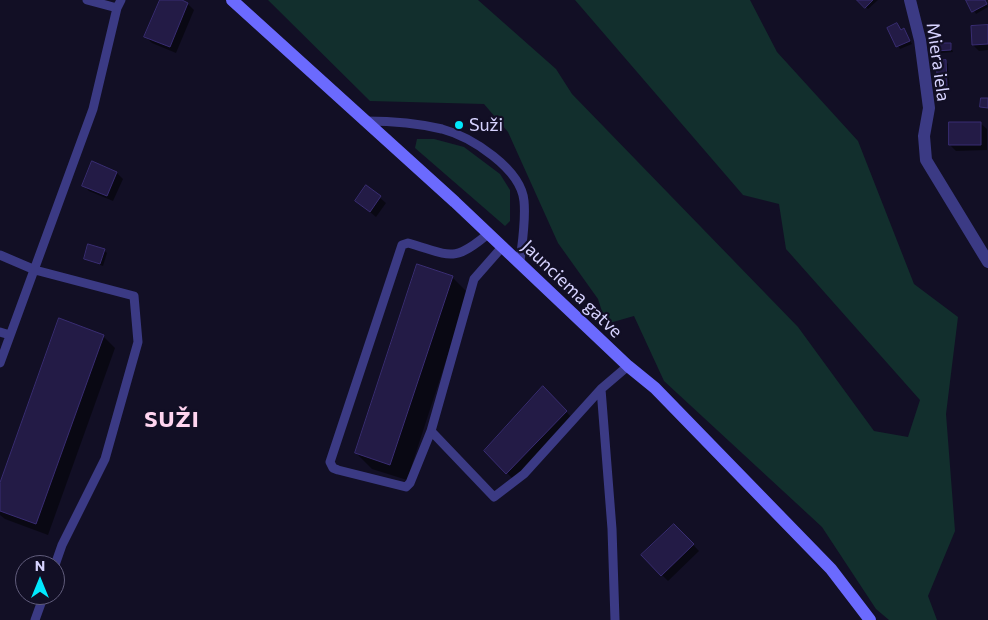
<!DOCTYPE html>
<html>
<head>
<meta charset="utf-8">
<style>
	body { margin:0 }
	#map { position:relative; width:988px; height:620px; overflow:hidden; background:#120f25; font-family:Commissioner,sans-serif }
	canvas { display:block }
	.north { position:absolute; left:15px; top:555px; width:50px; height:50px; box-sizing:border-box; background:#120f25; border:1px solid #615d7c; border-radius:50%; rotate:0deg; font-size:14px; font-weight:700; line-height:20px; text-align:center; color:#d7d3ff }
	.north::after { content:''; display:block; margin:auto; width:18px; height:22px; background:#01e8fc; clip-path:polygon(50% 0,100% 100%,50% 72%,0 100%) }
</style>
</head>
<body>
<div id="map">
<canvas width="988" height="620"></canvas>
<div class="north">N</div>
</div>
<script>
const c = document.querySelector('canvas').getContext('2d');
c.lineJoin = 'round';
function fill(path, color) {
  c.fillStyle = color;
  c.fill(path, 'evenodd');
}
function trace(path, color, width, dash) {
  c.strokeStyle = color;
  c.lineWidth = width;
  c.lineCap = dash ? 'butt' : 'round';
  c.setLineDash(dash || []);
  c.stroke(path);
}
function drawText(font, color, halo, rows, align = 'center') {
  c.font = font + ' Commissioner,sans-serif';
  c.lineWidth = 4.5;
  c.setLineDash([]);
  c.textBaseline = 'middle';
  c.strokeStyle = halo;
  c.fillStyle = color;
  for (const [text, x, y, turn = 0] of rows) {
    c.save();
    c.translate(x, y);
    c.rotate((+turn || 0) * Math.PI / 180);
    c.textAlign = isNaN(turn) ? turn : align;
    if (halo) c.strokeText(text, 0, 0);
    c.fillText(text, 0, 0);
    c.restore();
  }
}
fill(new Path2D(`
	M268,0h210l78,69 16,25 226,233 76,104 34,6 12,-37 -134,-151 -7,-45 -36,-9 -168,-195h175l27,52 81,89 56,143 44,33 -12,97 9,117 -27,65 9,24h-48l-13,-11 -54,-82 -158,-146 -30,-65 -28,8 -8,-25 -40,-56 -50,-111 -24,-28 -114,-3z
	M417,139h17l30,8 36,27 10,16v31l-5,5 -90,-78z`), '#122f2d');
fill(new Path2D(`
	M161,0h17l10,4 6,6 -18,43 -24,-10 -6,-6z
	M859,0h19l-10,9z
	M968,0h17l3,7 -12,7z
	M897,24l5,7 4,2 6,11 -12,5 -11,-21z
	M988,26v24l-9,1 -6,-6z
	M950,44l3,8 -13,1 -2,-3z
	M946,62l2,2 1,25 -7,1 -3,-3z
	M980,123l7,6v21l-31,1 -6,-6z
	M117,173l6,6 -10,22 -24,-10 -6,-6z
	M367,187l19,16 -10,14 -19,-16z
	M104,250l3,3 -4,13 -18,-7z
	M452,277l16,16 -61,187 -35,-11 -16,-16z
	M103,336l12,12 -67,187 -43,-16 -5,-4v-28z
	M552,397l23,24 -59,61 -31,-31z
	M674,525l25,26 -31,30 -25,-25z`), '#0007');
const building = new Path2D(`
	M160,0h22l6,3 -18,44 -26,-10z
	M857,0h16l-8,8z
	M966,0h19l2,4 -15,8z
	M897,23l4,7 3,-2 6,13 -14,6 -9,-19z
	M988,25v19l-16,1 -1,-19z
	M936,43h15v7l-15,1z
	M946,60l1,27h-9l-2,-26z
	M981,98h7v10l-8,-1z
	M949,122h32v23h-32z
	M92,161l25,11 -10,24 -25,-10z
	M366,185l15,11 -11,16 -15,-11z
	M88,244l17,5 -5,15 -16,-5z
	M417,264l36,12 -63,189 -35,-12z
	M59,318l45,17 -68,189 -36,-13v-28z
	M543,386l24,25 -61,63 -22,-23z
	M674,524l20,20 -33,32 -20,-21z`);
fill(building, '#231b46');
trace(building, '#392d72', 1);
trace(new Path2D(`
	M87,0l30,8
	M366,121c26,0 51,2 76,8 30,8 79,40 82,72 2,20 -2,42 -4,61
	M503,246l-29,33 -43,152 63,66 30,-23 77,-85 27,-23
	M0,255l35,15 99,26 4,46 -33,117 -43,86 -7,20
	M0,332l10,3
	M0,363l93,-254 24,-101 4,-8
	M601,389l11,140 3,91
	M431,431l-21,52 -4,4 -68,-17 -5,-2 -3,-6 72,-217 6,-2c42,12 45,21 81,-10
	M35,620l9,-25`), '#3b3a84', 9);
trace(new Path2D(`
	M910,0l10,40 9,68 -5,28 2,24 62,102`), '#3b3a84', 12);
trace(new Path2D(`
	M232,0l223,202 173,164 27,22 176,181 39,51`), '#6b6afe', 12);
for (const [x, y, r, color] of [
	[459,125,5,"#01e8fc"]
]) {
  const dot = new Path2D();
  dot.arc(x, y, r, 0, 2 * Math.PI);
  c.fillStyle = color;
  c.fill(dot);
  trace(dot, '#120f25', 2);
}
drawText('18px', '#d7d3ff', '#120f25', [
	["Miera iela",938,62,82],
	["Jaunciema gatve",572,289,44]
]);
drawText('18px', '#d7d3ff', '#120f25', [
	["Suži",469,125]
], 'left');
c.letterSpacing = '1px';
drawText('bold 22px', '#ffd5f0', '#120f25', [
	["SUŽI",172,420]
]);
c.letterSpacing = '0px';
</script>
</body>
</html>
